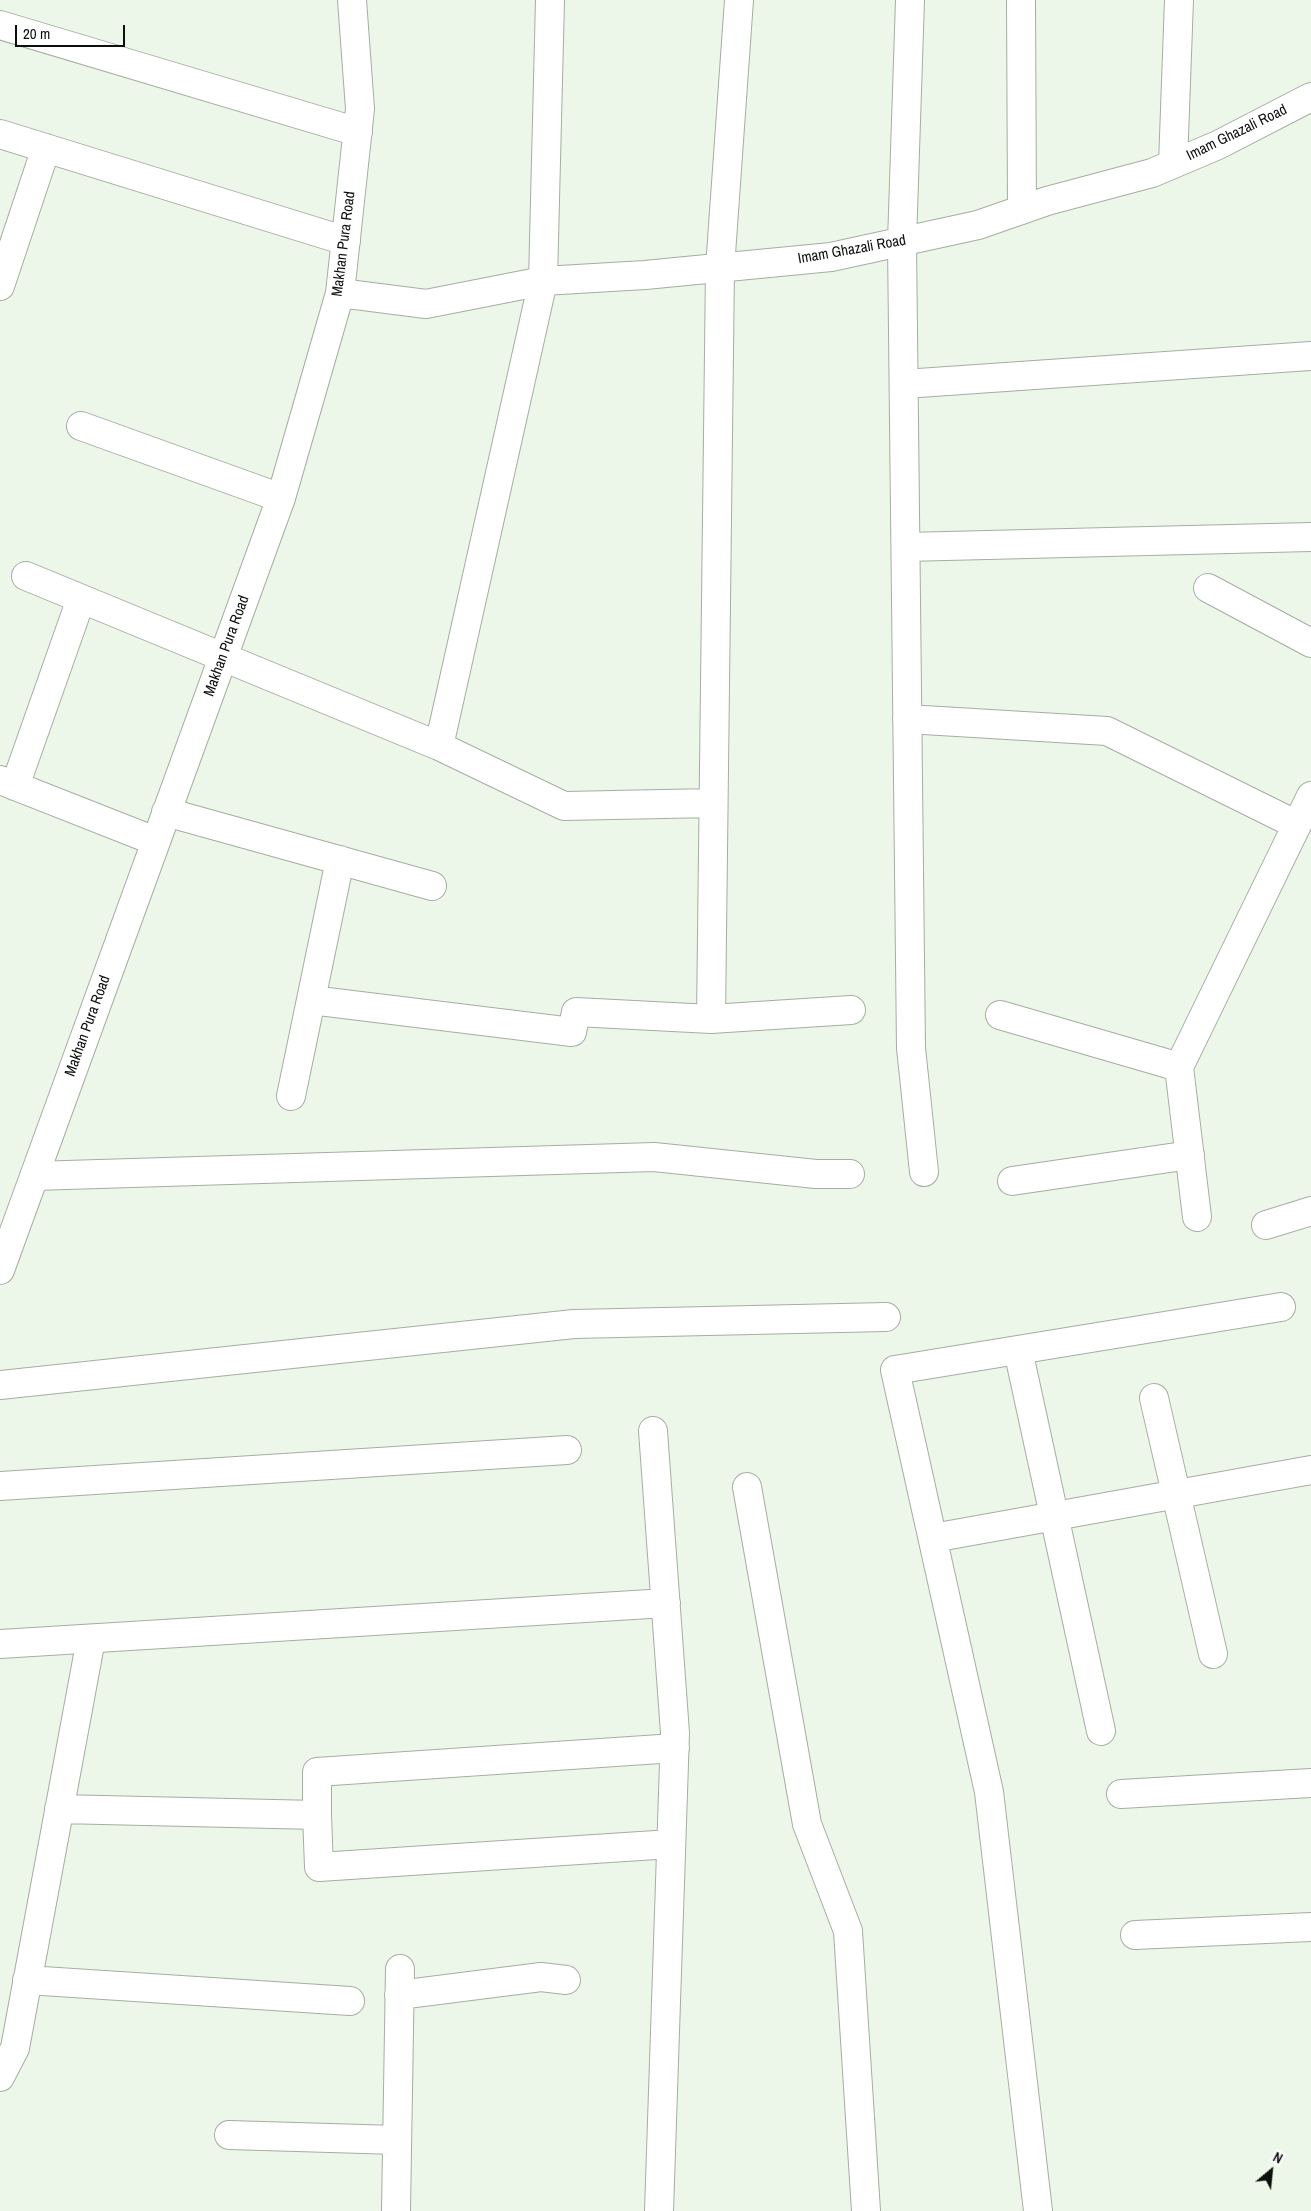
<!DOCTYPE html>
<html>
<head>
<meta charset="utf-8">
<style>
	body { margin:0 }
	#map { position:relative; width:1311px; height:2211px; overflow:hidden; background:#ecf7ea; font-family:"Archivo Narrow",sans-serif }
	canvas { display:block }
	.north { position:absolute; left:1246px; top:2146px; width:50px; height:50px; -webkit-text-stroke:4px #fff; paint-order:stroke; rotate:28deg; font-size:14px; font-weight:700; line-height:20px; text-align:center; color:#0c100c }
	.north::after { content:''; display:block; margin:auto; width:18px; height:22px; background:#0c100c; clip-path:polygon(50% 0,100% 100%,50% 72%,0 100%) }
	.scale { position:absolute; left:15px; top:25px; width:110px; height:22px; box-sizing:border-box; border:2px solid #0c100c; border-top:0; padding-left:6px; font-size:15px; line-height:18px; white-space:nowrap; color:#0c100c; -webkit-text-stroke:4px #fff; paint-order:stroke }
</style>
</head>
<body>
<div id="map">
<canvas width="1311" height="2211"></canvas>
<div class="north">N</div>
<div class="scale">20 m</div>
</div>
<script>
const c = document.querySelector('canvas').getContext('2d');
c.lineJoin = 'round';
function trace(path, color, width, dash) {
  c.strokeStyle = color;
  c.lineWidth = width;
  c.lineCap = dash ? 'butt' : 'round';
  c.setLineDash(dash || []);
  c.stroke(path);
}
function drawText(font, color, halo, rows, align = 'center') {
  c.font = font + ' "Archivo Narrow",sans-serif';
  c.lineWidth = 4;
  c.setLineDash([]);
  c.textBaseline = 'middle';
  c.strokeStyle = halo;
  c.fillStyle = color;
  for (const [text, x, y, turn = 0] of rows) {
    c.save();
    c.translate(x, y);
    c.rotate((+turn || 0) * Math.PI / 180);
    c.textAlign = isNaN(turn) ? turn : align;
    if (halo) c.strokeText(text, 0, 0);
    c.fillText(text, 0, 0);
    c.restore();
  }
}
const minor = new Path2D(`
	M910,0l-8,242 9,806 13,124
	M1021,0l1,210
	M0,25l358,107
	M0,134l346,107
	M1173,164l6,-164
	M0,286l46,-138
	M340,293l86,11 117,-23 102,-6 186,-18 147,-32 69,-24 105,-28 66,-28 93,-48
	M904,384l407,-28
	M81,426l200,72
	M906,547l405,-10
	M26,576l413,170 125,60 149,-3
	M1208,588l103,55
	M907,719l200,12 190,94
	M439,746l104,-465 7,-281
	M0,780l155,61
	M15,786l66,-187
	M166,812l266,74
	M311,1000l261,32 4,-20 135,7 140,-9
	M1000,1015l179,52 132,-271
	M711,1019l9,-751 19,-268
	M1179,1067l18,150
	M291,1096l49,-236
	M34,1176l620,-19 162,17h34
	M1012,1181l178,-26
	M1266,1225l45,-14
	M0,1270l281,-772 59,-205 20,-184 -8,-109
	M1018,1350l83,381
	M0,1385l574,-61 312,-7
	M1154,1398l59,256
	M653,1431l22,302 -16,478
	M0,1486l567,-36
	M747,1487l60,337 41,107 18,280
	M933,1538l378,-68
	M0,1644l666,-41
	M1121,1794l190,-11
	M59,1809l258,6v-43l358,-24
	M317,1815l2,52 352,-23
	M1135,1935l176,-8
	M27,1980l323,21
	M399,1995l142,-18 25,3
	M0,2077l15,-29 76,-409
	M229,2135l168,5
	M396,2211l4,-242
	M1038,2211l-49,-419 -94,-422 386,-63`);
trace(minor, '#a4aea2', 30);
trace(minor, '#fff', 28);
drawText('15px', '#0c100c', '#fff', [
	["Imam Ghazali Road",1237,133,-26],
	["Makhan Pura Road",344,244,-83],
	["Imam Ghazali Road",852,250,-10],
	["Makhan Pura Road",227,646,-70],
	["Makhan Pura Road",88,1026,-70]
]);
</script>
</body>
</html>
